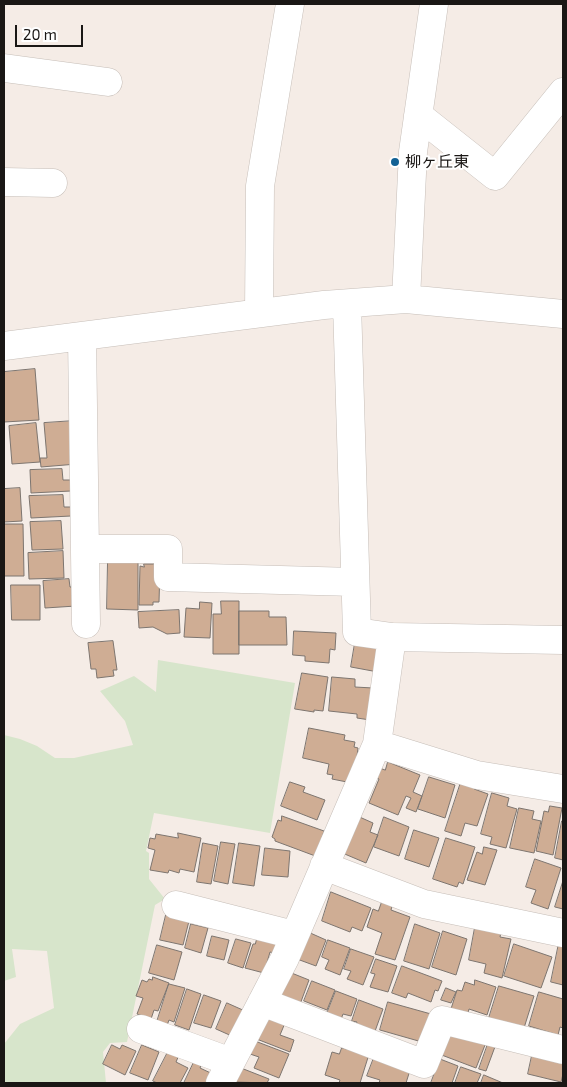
<!DOCTYPE html>
<html>
<head>
<meta charset="utf-8">
<style>
	body { margin:0 }
	#map { position:relative; width:567px; height:1087px; overflow:hidden; background:#f5ece6; font-family:"Exo 2",sans-serif }
	canvas { display:block }
	.frame { position:absolute; inset:0; border:5px solid #1a1715; pointer-events:none }
	.scale { position:absolute; left:15px; top:25px; width:68px; height:22px; box-sizing:border-box; border:2px solid #1a1715; border-top:0; padding-left:6px; font-size:15px; line-height:18px; white-space:nowrap; color:#1a1715; -webkit-text-stroke:4px #fff; paint-order:stroke }
</style>
</head>
<body>
<div id="map">
<canvas width="567" height="1087"></canvas>
<div class="frame"></div>
<div class="scale">20 m</div>
</div>
<script>
const c = document.querySelector('canvas').getContext('2d');
c.lineJoin = 'round';
function fill(path, color) {
  c.fillStyle = color;
  c.fill(path, 'evenodd');
}
function trace(path, color, width, dash) {
  c.strokeStyle = color;
  c.lineWidth = width;
  c.lineCap = dash ? 'butt' : 'round';
  c.setLineDash(dash || []);
  c.stroke(path);
}
function drawText(font, color, halo, rows, align = 'center') {
  c.font = font + ' "Exo 2","Noto Sans JP",sans-serif';
  c.lineWidth = 4;
  c.setLineDash([]);
  c.textBaseline = 'middle';
  c.strokeStyle = halo;
  c.fillStyle = color;
  for (const [text, x, y, turn = 0] of rows) {
    c.save();
    c.translate(x, y);
    c.rotate((+turn || 0) * Math.PI / 180);
    c.textAlign = isNaN(turn) ? turn : align;
    if (halo) c.strokeText(text, 0, 0);
    c.fillText(text, 0, 0);
    c.restore();
  }
}
fill(new Path2D(`
	M158,660l137,23 -25,150 -116,-20 -8,38 3,2v26l16,20 -10,6 -28,137 -17,1 -7,9 3,31h-102v-39l16,-20 34,-16 -7,-57 -35,-2 4,28 -12,4v-246l16,4 17,7 18,12h19l59,-13 -8,-24 -25,-30 34,-15 22,16z`), '#d7e5cb');
const building = new Path2D(`
	M35,369l4,51 -35,2v-50z
	M74,421l3,43 -36,3 -1,-9h7l-3,-35z
	M36,423l4,39 -28,2 -3,-38z
	M62,469l1,11h8v11l-40,2 -1,-23z
	M20,488l2,33 -18,1v-33z
	M63,495l1,12h7v9l-40,2 -2,-22z
	M61,521l2,28 -31,1 -2,-28z
	M4,524h19l1,52h-20z
	M63,551l1,27 -35,1 -1,-26z
	M108,559l30,1v50l-31,-1z
	M144,564h12l4,3 -1,35h-6v3h-14l1,-39 4,1z
	M69,579l1,8h4l2,19 -31,2 -2,-27z
	M11,585h29v35h-28z
	M221,601h18v53h-26v-40h8z
	M200,602l12,1 -2,35 -26,-1 2,-29 13,1z
	M179,610l1,23 -13,1 -14,-7 -14,1 -1,-16z
	M239,611h30v6h17l1,28h-48z
	M294,631l42,2 -1,17 -5,-1 -1,14 -24,-2v-5l-12,-1z
	M113,641l4,29h-4l1,6 -17,2 -1,-9h-5l-3,-26z
	M355,643l27,5 -4,24 -27,-5z
	M302,673l26,4 -5,34 -9,-1v2l-19,-3z
	M332,677l23,2v8l18,1 -3,32 -13,-2v-4l-28,-3z
	M309,728l36,7 -1,5 11,2 -1,5 4,1 -1,8 2,1 -7,26 -20,-4 1,-4 -6,-1 2,-10 -26,-6z
	M388,762l32,13 -7,17 9,4 -6,16 -10,-4 5,-10 -5,-2 -8,19 -29,-12 10,-24 -6,-3 4,-9 8,3z
	M429,777l26,8 -10,33 -27,-9z
	M462,779l14,5 -2,5 14,5 -11,32 -12,-3 -4,13 -16,-5z
	M290,782l15,5 -2,5 22,8 -8,20 -36,-14z
	M492,793l17,5 -2,8 10,3 -11,39 -16,-4 2,-7 -11,-3z
	M550,806l12,2 -9,47 -17,-4 8,-40 4,1z
	M519,808l15,3 -2,8 9,2 -7,32 -24,-5z
	M355,815l18,8 -3,9 8,3 -12,28 -26,-11z
	M282,816l42,15 -4,13 -2,13 -43,-16v-2l-3,-2 6,-17 3,1z
	M384,817l25,10 -10,29 -25,-9z
	M562,821h1v39l-8,-2z
	M414,830l25,8 -10,29 -24,-8z
	M178,833l23,5 -7,34 -14,-3 -1,4 -10,-3 -1,3 -18,-3 5,-20 -7,-2 2,-10 5,1 1,-5 22,4z
	M446,838l29,9 -12,37 -4,-2 -2,5 -24,-8z
	M221,842l14,2 -7,40 -14,-3z
	M203,843l15,3 -7,38 -14,-2z
	M239,843l21,3 -6,40 -21,-3z
	M484,847l13,3 -12,35 -18,-5 10,-28 5,2z
	M265,848l25,3 -2,26 -26,-2z
	M535,859l26,9 -13,41 -17,-6 5,-13 -10,-3z
	M563,881v28l-8,-2z
	M331,892l40,16 -9,23 -10,-4 -2,5 -28,-11z
	M382,902l10,4 -1,4 19,7 -15,43 -20,-6 7,-21 -15,-6 6,-18 5,2z
	M166,915l23,6 -6,24 -23,-5z
	M476,922l26,5 -2,10 11,2 -9,39 -18,-5 2,-9 -17,-4z
	M191,924l17,4 -7,25 -16,-5z
	M415,924l25,9 -11,36 -25,-8z
	M443,931l24,8 -11,36 -24,-8z
	M308,932l18,8 -10,26 -19,-7z
	M258,935l21,6 -5,12 -4,-1 -6,21 -19,-5 8,-24h2z
	M212,936l17,4 -5,20 -17,-4z
	M236,939l15,4 -8,25 -15,-5z
	M328,940l22,8 -10,27 -15,-6 4,-9 -7,-3z
	M559,943l4,1v41l-12,-3z
	M514,944l38,13 -11,31 -37,-12z
	M157,945l25,7 -8,28 -25,-7z
	M351,949l23,8 -11,28 -16,-6 4,-8 -7,-2z
	M376,959l21,7 -9,26 -18,-5 5,-13 -4,-1z
	M402,966l40,15 -4,10 -3,-1 -4,12 -23,-9 -2,5 -14,-5z
	M289,972l20,8 -10,27 -20,-7z
	M153,977l16,6 -11,28 -4,-1 -3,9 -14,-5 6,-16 -7,-2 6,-16 5,2 2,-3 3,1z
	M475,980l21,7 -9,28 -18,-6 -2,8 -17,-5 7,-22 5,1 3,-9 9,3z
	M312,981l23,9 -8,20 -23,-9z
	M169,984l16,4 -11,34 -5,-2 -3,8 -10,-3z
	M499,986l35,10 -10,32 -35,-10z
	M446,988l10,4 -5,11 -10,-3z
	M187,989l14,5 -12,36 -14,-5z
	M336,991l21,8 -6,17 -8,-2 -3,8 -14,-6z
	M539,992l24,7v29l-3,-1 -2,8 -29,-9z
	M204,995l17,6 -10,27 -17,-5z
	M359,1000l24,9 -9,25 -19,-7 2,-5 -5,-1z
	M388,1002l43,12 -9,28 -42,-12z
	M227,1003l18,8 -11,26 -18,-8z
	M265,1015l20,8 -5,12 14,5 -4,12 -36,-14z
	M447,1031l38,14 -9,23 -37,-14z
	M255,1041l34,13 -10,24 -25,-10 5,-11 -9,-3z
	M489,1041l7,3 -10,27 -7,-2z
	M112,1045l8,4 2,-4 14,6 -11,24 -22,-11z
	M142,1045l17,7 -11,28 -18,-7z
	M342,1048l9,2 19,1 -10,32h-21l1,-3 -15,-5 7,-23 7,2z
	M169,1050l10,5 -3,7 12,6 -8,15h-23l-4,-2z
	M533,1051l30,7v16l-2,8 -33,-8z
	M375,1055l36,12 -5,16h-27l1,-3 -13,-4z
	M440,1059l18,7 -6,17h-21z
	M195,1060l7,3 -2,5 17,8 -3,7h-30z
	M461,1067l20,7 -4,9h-22z
	M241,1068l28,11 -2,4 -32,-1z
	M484,1075l19,8h-22z`);
fill(building, '#cfad94');
trace(building, '#7d756f', 1);
const minor = new Path2D(`
	M4,68l104,14
	M418,115l77,61 68,-84
	M4,182l49,1
	M406,299l7,-147 21,-148
	M347,304l10,328 35,5 171,3
	M259,313l1,-127 30,-182
	M82,336l4,288
	M4,346l320,-41 82,-6 157,15
	M85,549h83v28l187,5
	M377,744l100,31 86,14
	M324,866l100,38 139,29
	M176,905l118,30
	M262,1002l162,62 18,-44 121,30
	M141,1029l90,33
	M220,1083l65,-125 92,-214 15,-107`);
trace(minor, '#c6beb8', 29);
trace(minor, '#fff', 28);
for (const [x, y, r, color] of [
	[395,162,5,"#126194"]
]) {
  const dot = new Path2D();
  dot.arc(x, y, r, 0, 2 * Math.PI);
  c.fillStyle = color;
  c.fill(dot);
  trace(dot, '#fff', 2);
}
drawText('16px', '#1a1715', '#fff', [
	["柳ヶ丘東",405,162]
], 'left');
</script>
</body>
</html>
